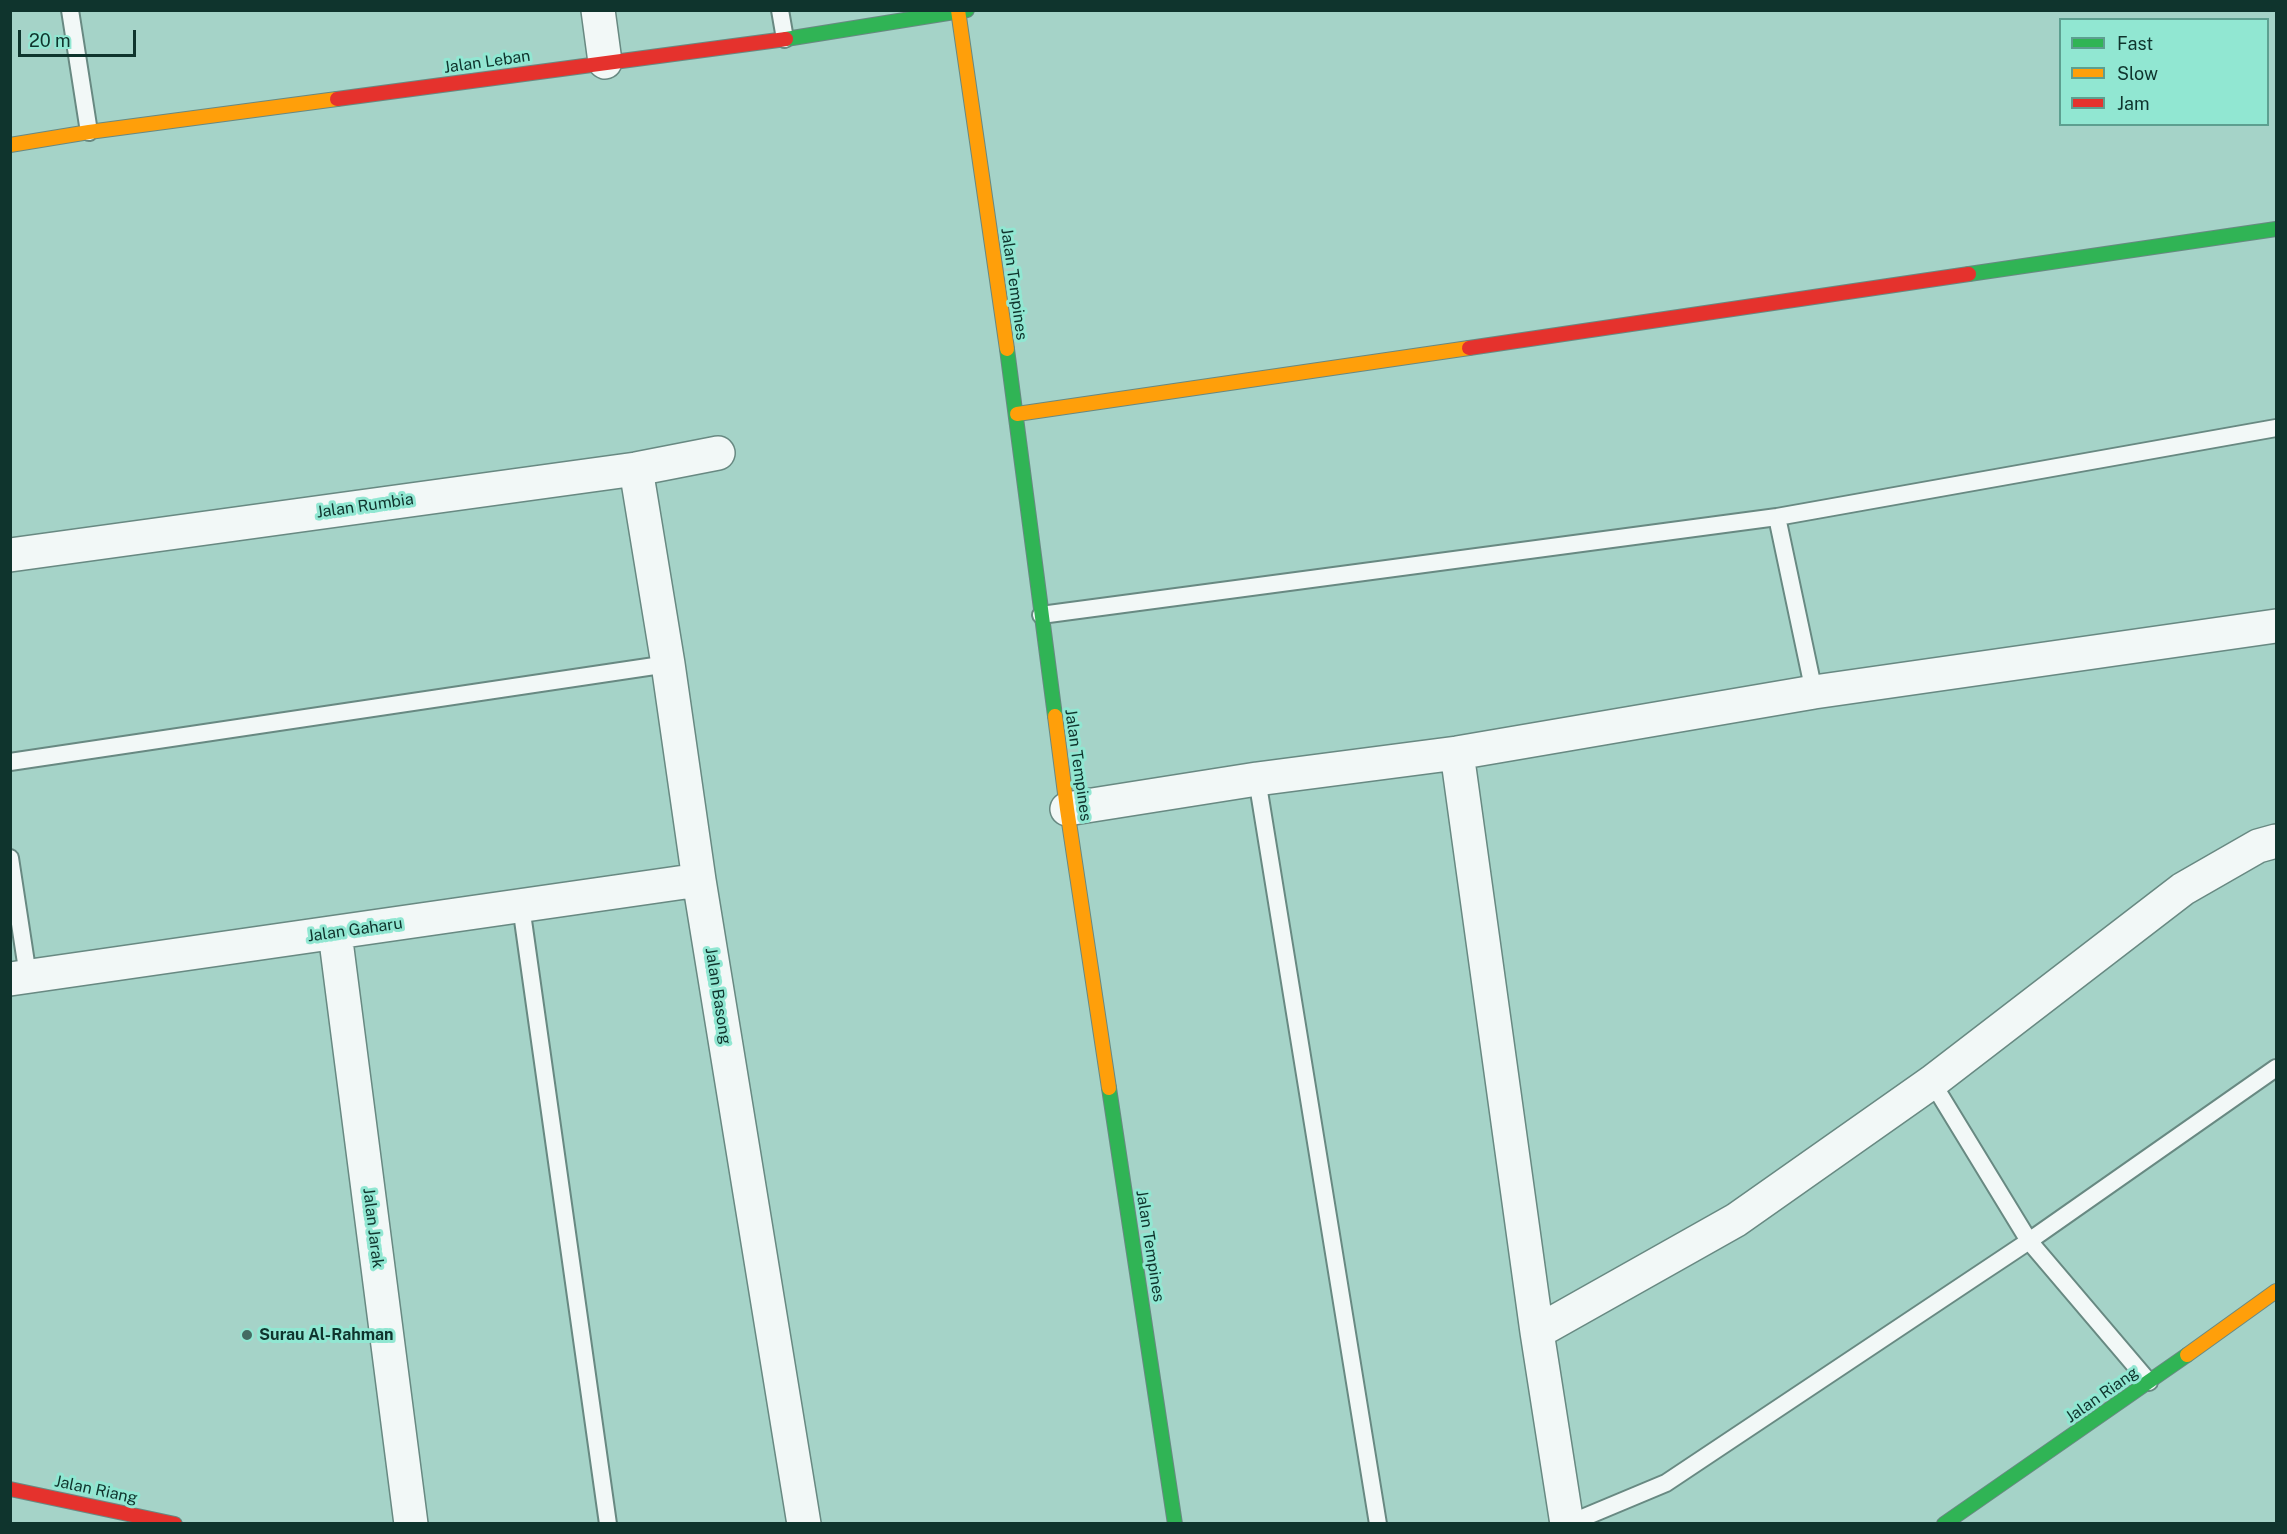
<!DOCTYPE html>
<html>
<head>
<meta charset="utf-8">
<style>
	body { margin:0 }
	#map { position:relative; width:2287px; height:1534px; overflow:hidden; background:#a5d3c8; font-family:"Public Sans",sans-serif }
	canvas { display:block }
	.frame { position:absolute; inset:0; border:12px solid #0f342d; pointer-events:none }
	.legend { position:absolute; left:2059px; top:18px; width:210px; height:108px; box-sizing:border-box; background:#91e7d2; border:2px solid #5d9f90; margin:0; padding:8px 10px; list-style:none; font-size:18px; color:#0f342d }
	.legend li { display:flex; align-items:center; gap:12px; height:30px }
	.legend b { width:30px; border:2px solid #5d9f90 }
	.scale { position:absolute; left:18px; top:30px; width:118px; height:27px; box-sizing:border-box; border:3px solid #0f342d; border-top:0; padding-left:8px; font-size:18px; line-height:21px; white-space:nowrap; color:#0f342d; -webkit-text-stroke:4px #91e7d2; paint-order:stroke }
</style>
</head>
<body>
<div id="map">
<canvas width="2287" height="1534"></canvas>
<div class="frame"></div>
<ul class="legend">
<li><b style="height:8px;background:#30b455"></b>Fast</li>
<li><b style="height:8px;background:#ff9f0a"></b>Slow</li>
<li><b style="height:8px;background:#e5322d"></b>Jam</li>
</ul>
<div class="scale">20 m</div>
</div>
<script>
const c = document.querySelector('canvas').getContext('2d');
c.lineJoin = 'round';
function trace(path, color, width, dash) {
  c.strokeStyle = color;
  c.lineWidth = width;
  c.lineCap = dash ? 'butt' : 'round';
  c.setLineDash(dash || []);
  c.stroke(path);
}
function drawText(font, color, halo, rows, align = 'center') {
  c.font = font + ' "Public Sans",sans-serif';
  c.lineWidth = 6;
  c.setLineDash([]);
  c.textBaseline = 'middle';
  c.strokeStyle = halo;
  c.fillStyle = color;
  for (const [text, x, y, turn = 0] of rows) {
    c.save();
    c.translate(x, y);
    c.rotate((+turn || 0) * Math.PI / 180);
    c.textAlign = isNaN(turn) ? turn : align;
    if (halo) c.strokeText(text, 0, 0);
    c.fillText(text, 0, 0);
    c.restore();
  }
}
const lane = new Path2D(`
	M70,10l19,122
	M780,10l5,29
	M1777,517l37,175
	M1041,615l736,-98 499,-89
	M10,762l658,-98
	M1257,779l121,745
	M10,858l18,118
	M521,906l87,618
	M1932,1082l97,159 120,141
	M1568,1524l98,-41 363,-242 247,-173`);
const street = new Path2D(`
	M598,10l7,52
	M636,469l32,195 31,216 105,644
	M10,555l626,-86 82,-16
	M1457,753l80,579 30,192
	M1067,809l190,-30 200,-26 357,-61 462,-66
	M335,933l76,591
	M10,979l689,-99
	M1537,1332l199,-112 196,-138 251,-193 75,-43 18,-5`);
const fast = new Path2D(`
	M786,39l181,-29
	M1969,274l307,-45
	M1007,349l48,367
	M1109,1088l66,436
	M1944,1524l243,-169`);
const slow = new Path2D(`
	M958,10l49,339
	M10,145l79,-13 248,-33
	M1017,414l452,-66
	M1055,716l12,93 42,279
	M2187,1355l89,-64`);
const jam = new Path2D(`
	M337,99l449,-60
	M1469,348l500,-74
	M10,1489l165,35`);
trace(lane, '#688982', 20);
trace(street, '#688982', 36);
trace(fast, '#688982', 16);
trace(slow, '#688982', 16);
trace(jam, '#688982', 16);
trace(lane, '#f2f8f7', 16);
trace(street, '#f2f8f7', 33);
trace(fast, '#30b455', 14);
trace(slow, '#ff9f0a', 14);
trace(jam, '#e5322d', 14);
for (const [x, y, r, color] of [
	[247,1335,6,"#446c63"]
]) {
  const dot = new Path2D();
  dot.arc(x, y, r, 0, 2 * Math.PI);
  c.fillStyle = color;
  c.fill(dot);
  trace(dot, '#91e7d2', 2);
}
drawText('16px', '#0f342d', '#91e7d2', [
	["Jalan Leban",487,62,-8],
	["Jalan Tempines",1014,284,82],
	["Jalan Rumbia",365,506,-8],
	["Jalan Tempines",1078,765,82],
	["Jalan Gaharu",355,930,-8],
	["Jalan Basong",718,996,81],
	["Jalan Jarak",373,1228,83],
	["Jalan Tempines",1150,1246,81],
	["Jalan Riang",2102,1395,-35],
	["Jalan Riang",96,1490,12]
]);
drawText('bold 16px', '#0f342d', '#91e7d2', [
	["Surau Al-Rahman",259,1335]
], 'left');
</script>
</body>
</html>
